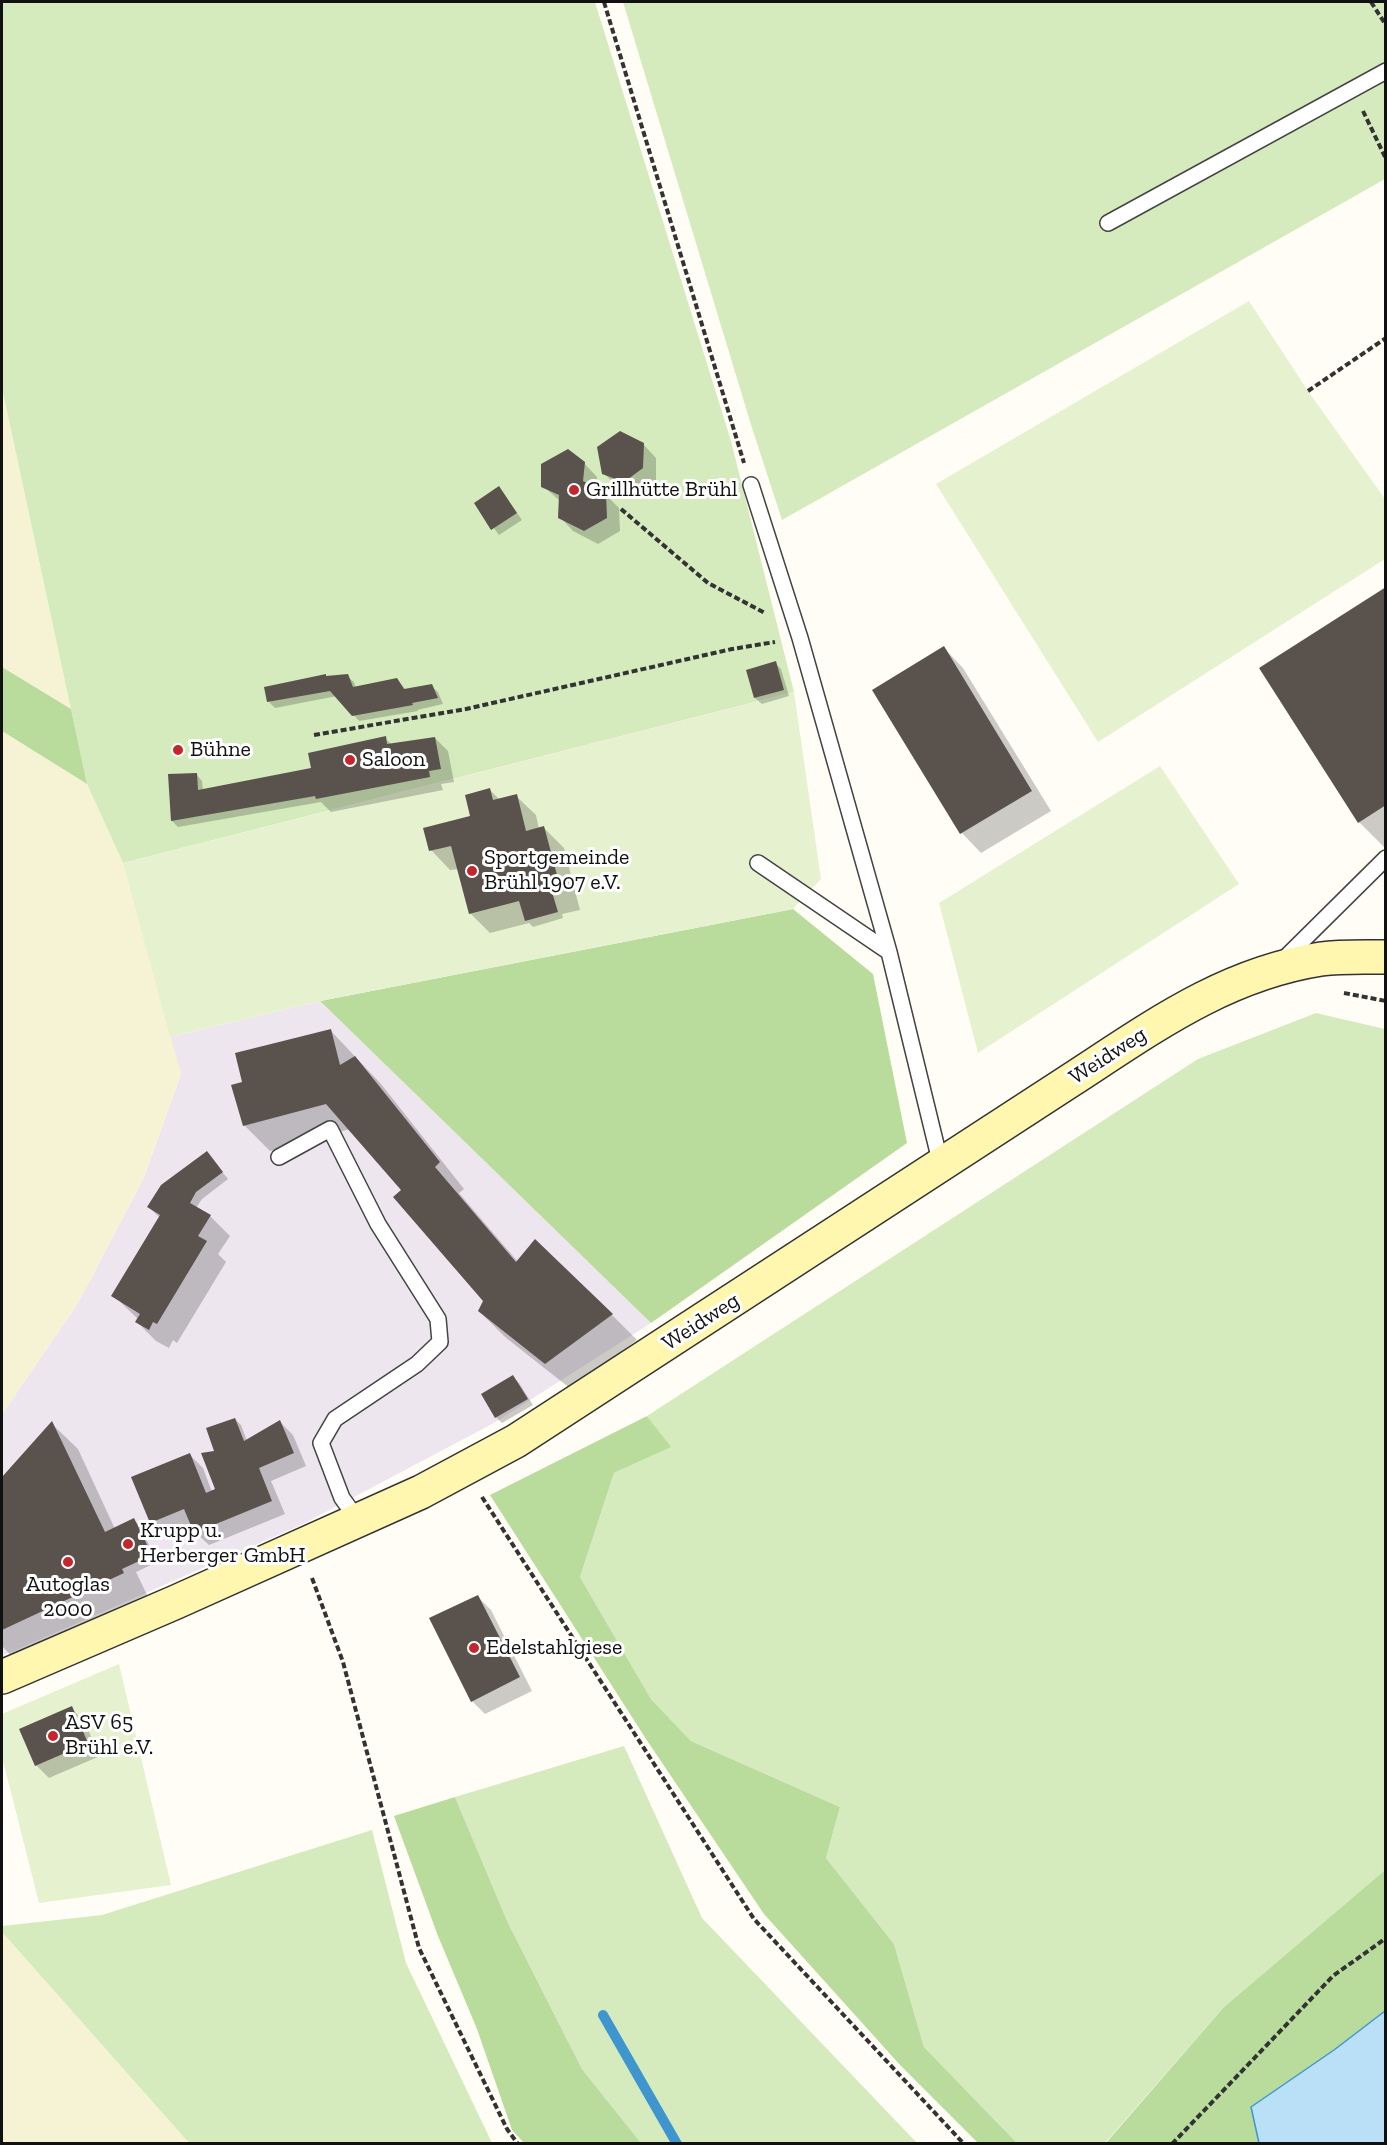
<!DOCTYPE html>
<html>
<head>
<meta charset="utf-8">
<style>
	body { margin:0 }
	#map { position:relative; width:1387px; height:2145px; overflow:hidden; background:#fffdf5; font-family:"Zilla Slab",serif }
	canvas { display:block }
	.frame { position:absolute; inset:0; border:3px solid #111; pointer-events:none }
</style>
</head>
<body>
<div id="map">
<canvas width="1387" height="2145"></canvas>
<div class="frame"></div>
</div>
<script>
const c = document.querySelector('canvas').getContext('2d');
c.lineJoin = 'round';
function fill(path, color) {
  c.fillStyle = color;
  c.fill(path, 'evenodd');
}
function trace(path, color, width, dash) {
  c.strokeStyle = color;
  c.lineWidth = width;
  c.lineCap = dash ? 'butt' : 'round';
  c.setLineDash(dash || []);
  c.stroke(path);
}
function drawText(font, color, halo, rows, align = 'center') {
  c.font = font + ' "Zilla Slab",serif';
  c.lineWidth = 6;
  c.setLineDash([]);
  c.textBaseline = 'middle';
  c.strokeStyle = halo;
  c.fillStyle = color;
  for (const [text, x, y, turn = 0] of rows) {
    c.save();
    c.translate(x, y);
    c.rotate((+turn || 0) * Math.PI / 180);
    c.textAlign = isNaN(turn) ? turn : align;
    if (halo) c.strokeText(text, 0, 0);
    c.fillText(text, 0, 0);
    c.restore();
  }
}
fill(new Path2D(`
	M320,1001l331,322 -157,100 -191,101 -301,132v-242l76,-111 66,-126 37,-103 -11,-37z`), '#eee6ef');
fill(new Path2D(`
	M2,388l69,321 -69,-42z
	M2,731l85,53 36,79 58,211 -37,103 -66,126 -76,111z
	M2,1932l187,211h-187z`), '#f6f3d4');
fill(new Path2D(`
	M9,2h586l136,439 63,251 -671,171 -36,-79 -85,-396v-385z
	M623,2h762v177l-603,341 -30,-92z
	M1316,1013l69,16v841l-161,137 -119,136h-88l-93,-96 -30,-103 -68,-86 14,-51 -149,-66 -40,-42 -71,-122 34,-104 56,-26 -23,-31 551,-357z
	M624,1746l78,172 215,225h-276l-59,-74 -74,-146 -53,-126z
	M372,1830l34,133 86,180h-303l-187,-211v-6l100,-11z`), '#d5ebbd');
fill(new Path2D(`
	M2,667l69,42 16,75 -85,-53z
	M793,909l80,65 34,169 -256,180 -331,-322z
	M647,1416l24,31 -57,26 -34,104 71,122 40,42 149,66 -14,51 68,86 30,103 93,96h-39l-78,-78 -136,-151 -118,-175 -156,-244z
	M455,1797l53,126 74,146 59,74h-117l-12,-13 -35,-101 -39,-93 -44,-120z
	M1385,1870v141l-51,39 -83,57 8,36 -154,1 119,-137z`), '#b9dc9c');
fill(new Path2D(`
	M1249,301l59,90 77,108v60l-287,183 -162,-258z
	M794,692l27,187 -28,30 -473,92 -150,36 -47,-174z
	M1160,766l79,118 -261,169 -39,-150z
	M119,1664l52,221 -132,18 -37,-146v-43z`), '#e6f2cf');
const water = new Path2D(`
	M1385,2011v132h-126l-8,-36 83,-57z`);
fill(water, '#b9e0f7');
trace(water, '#3f96cf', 1.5);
fill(new Path2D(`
	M643,444l13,14v23l-18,14 -21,-8 -13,-14z
	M584,463l13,14 -1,13 9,4 14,14 1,23 -22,13 -25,-13 -13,-14v-16l-17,-15z
	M499,488l23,32 -23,15 -23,-31z
	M1386,589v258l-1,1 -26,-26z
	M944,648l19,20 88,143 -70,42 -19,-20 -88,-143z
	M775,663l6,6 8,27 -27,8 -7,-6z
	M347,676l7,6 2,6 41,-9 9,11 25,-4 7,6 5,12 -26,6 1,1 -59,10 -22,-25 -62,12 -6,-6 59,-24z
	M385,738l7,7 43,-7 13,13 6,31 -13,2 2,6 -112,22 -10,-10 -143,25 -6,-6 -2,-46 26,-1 6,7 1,10 107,-21z
	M490,790l10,10 16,-4 20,19 3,14 5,-1 20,20 16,62 -18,4 1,4 -30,9 -4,-4 -39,10 -20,-20 -11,-44 -9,1 -19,-20 41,-33z
	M331,1031l50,53 83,105 -5,4 59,69 94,53 25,25 -66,49 -66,-52 -26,-26 6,-10 -82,-111 -53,-61 -80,22 -26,-26v-42z
	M207,1153l21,26 -26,20 -6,9 14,8 20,20 -12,18 8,8 -49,81 -4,-3 -4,8 -13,-7 -19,-19 1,-3 -25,-24 47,-77 -11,-11z
	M513,1377l6,6 14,22 -31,18 -6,-6z
	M235,1419l6,6 6,16 33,-19 13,13 13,31 -35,15 14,33 -76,31 -14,-13 -3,-8 -28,11 -13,-13 39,-67 13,13 9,24 5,-2 -1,-38z
	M52,1424l26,25 37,80 19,-9 6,6 17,36 -21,10 13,27 -133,62 -14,-15v-167z
	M478,1597l13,13 41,81 -47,23 -13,-13z
	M71,1708l13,13 16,35 -51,22 -13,-13z`), '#0003');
trace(new Path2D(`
	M603,2015l74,129`), '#3f96cf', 10);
fill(new Path2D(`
	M620,431l24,12 -1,25 -19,14 -22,-8 -5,-27z
	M568,449l17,13 -2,19 23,12 1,25 -23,13 -26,-13 1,-23 -18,-8v-23z
	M499,486l18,27 -26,17 -17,-27z
	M1386,587v218l-28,18 -99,-155z
	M944,646l88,145 -72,43 -88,-144z
	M776,661l8,29 -30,8 -8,-28z
	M326,674v2l22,-2 5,13 44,-9 7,11 28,-5 6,14 -26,5 1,2 -61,11 -22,-25 -63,11 -3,-15z
	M386,736l1,8 48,-7 6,32 -12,2 1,6 -114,22 -1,-3 -144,25 -3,-47 29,-1 1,17 113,-22 -3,-15z
	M490,788l3,12 24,-6 9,37 18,-5 17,64 -9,2 6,20 -33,9 -6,-20 -50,13 -18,-68 -22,5 -6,-23 47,-12 -5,-21z
	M331,1029l9,36 15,-9 85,106 -5,5 81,95 19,-23 78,75 -68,50 -67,-53 5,-10 -90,-104 8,-7 -75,-86 -83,22 -12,-41 11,-3 -7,-29z
	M207,1151l16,21 -27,20 -6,11 21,12 -13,21 9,5 -50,83 -4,-2 -4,8 -14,-8 5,-8 -29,-18 49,-81 -13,-8 14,-22z
	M513,1375l15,24 -33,19 -14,-24z
	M235,1418l9,23 36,-21 14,33 -35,15 13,33 -78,32 -10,-24 -34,14 -19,-46 59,-24 16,40 9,-4 -14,-36 13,-2 -8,-23z
	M52,1421l53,111 29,-14 18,37 -30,14 2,4 -122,57v-153z
	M478,1595l42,82 -49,25 -42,-84z
	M72,1706l16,37 -53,23 -16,-37z`), '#5a524d');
const service = new Path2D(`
	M1108,223l278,-152
	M751,485l49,153 89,314 52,213
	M758,863l131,89
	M1281,962l105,-104
	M279,1157l51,-28 48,95 60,95 2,23 -23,22 -82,55 -14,24 21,55 16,22`);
const secondary = new Path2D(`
	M2,1677l174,-75 245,-110 95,-51 555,-361c80,-52 153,-106 250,-121 21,-3 43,-2 65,-2`);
trace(service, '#444', 18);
trace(secondary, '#333', 36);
trace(new Path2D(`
	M604,2l140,461
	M1371,2l15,23
	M1363,111l23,48
	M1308,391l78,-53
	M621,509l87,74 57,30
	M314,735l152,-26 266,-60 43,-7
	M1344,993l42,8
	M482,1497l272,422 210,225
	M312,1578l31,84 76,286 88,181 11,15
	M1172,2144l161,-168 53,-38`), '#333', 4, [6, 3]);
trace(service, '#fff', 15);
trace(secondary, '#fff6b0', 33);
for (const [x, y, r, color] of [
	[574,490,6,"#c4262e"],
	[178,750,6,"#c4262e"],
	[350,760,6,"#c4262e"],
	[472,871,6,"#c4262e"],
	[128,1544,6,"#c4262e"],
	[68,1562,6,"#c4262e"],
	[474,1648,6,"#c4262e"],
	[53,1736,6,"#c4262e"]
]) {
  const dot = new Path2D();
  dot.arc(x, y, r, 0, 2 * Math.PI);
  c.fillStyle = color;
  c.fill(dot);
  trace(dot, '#fff', 2);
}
drawText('22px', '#111', '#fff', [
	["Grillhütte Brühl",586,490],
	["Bühne",190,750],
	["Saloon",362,760],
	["Sportgemeinde",484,858],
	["Brühl 1907 e.V.",484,883],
	["Krupp u.",140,1531],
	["Herberger GmbH",140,1556],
	["Autoglas",68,1585,"center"],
	["2000",68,1610,"center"],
	["Edelstahlgiese",486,1648],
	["ASV 65",65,1723],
	["Brühl e.V.",65,1748]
], 'left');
drawText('22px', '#111', '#fff', [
	["Weidweg",1108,1056,-33],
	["Weidweg",701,1322,-33]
]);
</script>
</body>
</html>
